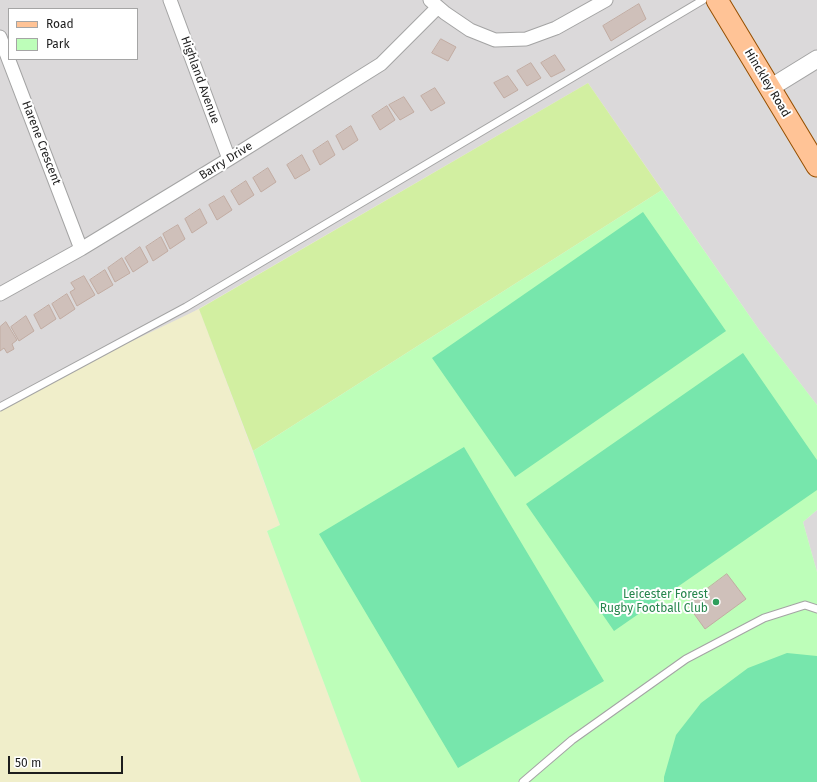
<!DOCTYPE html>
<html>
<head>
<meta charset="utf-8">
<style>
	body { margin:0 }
	#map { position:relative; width:817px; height:782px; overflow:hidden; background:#efe8e1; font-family:"Fira Sans",sans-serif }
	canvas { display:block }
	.legend { position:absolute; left:8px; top:8px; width:130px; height:52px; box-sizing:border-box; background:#fff; border:1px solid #a5a5a5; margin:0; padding:5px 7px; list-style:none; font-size:12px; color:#1d1d1d }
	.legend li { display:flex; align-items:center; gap:8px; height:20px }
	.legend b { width:20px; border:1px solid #a5a5a5 }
	.scale { position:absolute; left:8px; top:756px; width:115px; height:18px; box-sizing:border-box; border:2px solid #1d1d1d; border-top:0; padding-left:5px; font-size:12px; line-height:14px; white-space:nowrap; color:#1d1d1d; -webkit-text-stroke:3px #fff; paint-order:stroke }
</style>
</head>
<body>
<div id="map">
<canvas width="817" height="782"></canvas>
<ul class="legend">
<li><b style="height:5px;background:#ffc396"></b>Road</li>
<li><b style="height:11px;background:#bdfeb9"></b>Park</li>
</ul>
<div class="scale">50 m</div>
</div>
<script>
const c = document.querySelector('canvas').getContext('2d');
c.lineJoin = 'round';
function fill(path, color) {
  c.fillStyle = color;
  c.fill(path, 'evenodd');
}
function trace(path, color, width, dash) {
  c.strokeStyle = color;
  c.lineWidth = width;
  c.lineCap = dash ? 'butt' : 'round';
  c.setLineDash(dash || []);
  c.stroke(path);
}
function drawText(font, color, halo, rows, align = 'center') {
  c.font = font + ' "Fira Sans",sans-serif';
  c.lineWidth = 4;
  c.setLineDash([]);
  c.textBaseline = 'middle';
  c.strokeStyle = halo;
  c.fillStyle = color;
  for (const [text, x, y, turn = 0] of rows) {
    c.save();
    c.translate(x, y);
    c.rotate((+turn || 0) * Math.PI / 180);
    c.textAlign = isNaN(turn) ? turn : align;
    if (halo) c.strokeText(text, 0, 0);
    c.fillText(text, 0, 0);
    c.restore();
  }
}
fill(new Path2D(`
	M0,0h817v405l-57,-74 -172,-248 -400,232 -160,76 -28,15zM9,9h128v50h-128z
	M817,510v62l-14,-50z`), '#dbd9da');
fill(new Path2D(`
	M199,309l81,216 -13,6 94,251h-361v-376l28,-15z`), '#f0eeca');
fill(new Path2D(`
	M588,83l74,107 -409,261 -54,-142z`), '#d2efa1');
fill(new Path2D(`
	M662,190l98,141 57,74v105l-14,12 14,50v210h-456l-94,-251 13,-6 -27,-74z`), '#bdfeb9');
fill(new Path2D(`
	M643,212l83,119 -211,146 -83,-119z
	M743,353l74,107v30l-203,141 -88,-127z
	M464,447l140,234 -146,87 -139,-234z
	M787,653l30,3v126h-153v-5l12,-42 25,-32 47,-35z`), '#77e6ac');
const building = new Path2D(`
	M639,4l7,15 -35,22 -8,-15z
	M441,39l15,8 -8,14 -16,-8z
	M555,55l10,15 -14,7 -10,-14z
	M531,63l10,15 -14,8 -10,-15z
	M508,76l10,14 -14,8 -10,-15z
	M435,88l10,15 -14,8 -10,-15z
	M404,97l10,15 -14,8 -11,-15z
	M387,106l8,14 -15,10 -8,-14z
	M351,126l7,14 -15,10 -7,-14z
	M328,141l7,14 -15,10 -7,-14z
	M302,155l8,15 -15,9 -8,-14z
	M268,168l8,14 -15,10 -8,-14z
	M246,181l8,14 -15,10 -8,-14z
	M224,196l8,14 -15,10 -8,-15z
	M200,209l7,14 -15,10 -7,-14z
	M178,225l7,14 -15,10 -7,-15z
	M161,237l7,14 -15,10 -7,-14z
	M140,247l8,15 -15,10 -8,-14z
	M122,258l8,15 -15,9 -7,-14z
	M105,270l8,15 -15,9 -8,-14z
	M84,276l11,19 -18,11 -7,-14 5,-3 -4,-6z
	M67,294l8,15 -15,10 -8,-15z
	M49,305l7,14 -15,10 -7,-14z
	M26,316l8,15 -15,10 -8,-14z
	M6,322l11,18 -5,4 2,5 -7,4 -3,-5 -4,3v-24z
	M727,574l19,25 -41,30 -18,-25z`);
fill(building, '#cfc0ba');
trace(building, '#c2aca2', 1);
const service = new Path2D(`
	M0,407l186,-100 517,-307
	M523,782l49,-42 114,-81 78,-41 41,-13 12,4`);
const minor = new Path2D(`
	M170,0l59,159
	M430,0l15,13 25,17 25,10 31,-1 30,-11 50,-28
	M0,37l81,212
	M0,294l81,-45 148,-90 152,-95 57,-57`);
const tertiary = new Path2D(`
	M770,88l47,-29`);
const primary = new Path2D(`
	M717,0l100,166`);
trace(service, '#a4a4a4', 9);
trace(minor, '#a4a4a4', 15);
trace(tertiary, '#a4a4a4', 19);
trace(primary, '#954f00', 23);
trace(service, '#fff', 7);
trace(minor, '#fff', 13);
trace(tertiary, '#fff', 17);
trace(primary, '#ffc396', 21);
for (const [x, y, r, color] of [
	[716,602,4,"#2e9e5b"]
]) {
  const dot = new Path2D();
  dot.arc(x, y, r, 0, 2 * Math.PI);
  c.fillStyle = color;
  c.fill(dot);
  trace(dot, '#fff', 1.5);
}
drawText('12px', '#1d1d1d', '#fff', [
	["Highland Avenue",200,80,70],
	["Hinckley Road",767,83,59],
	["Harene Crescent",41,143,69],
	["Barry Drive",226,161,-32]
]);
drawText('12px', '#27864d', '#fff', [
	["Leicester Forest",708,595],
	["Rugby Football Club",708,609]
], 'right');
</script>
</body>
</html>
